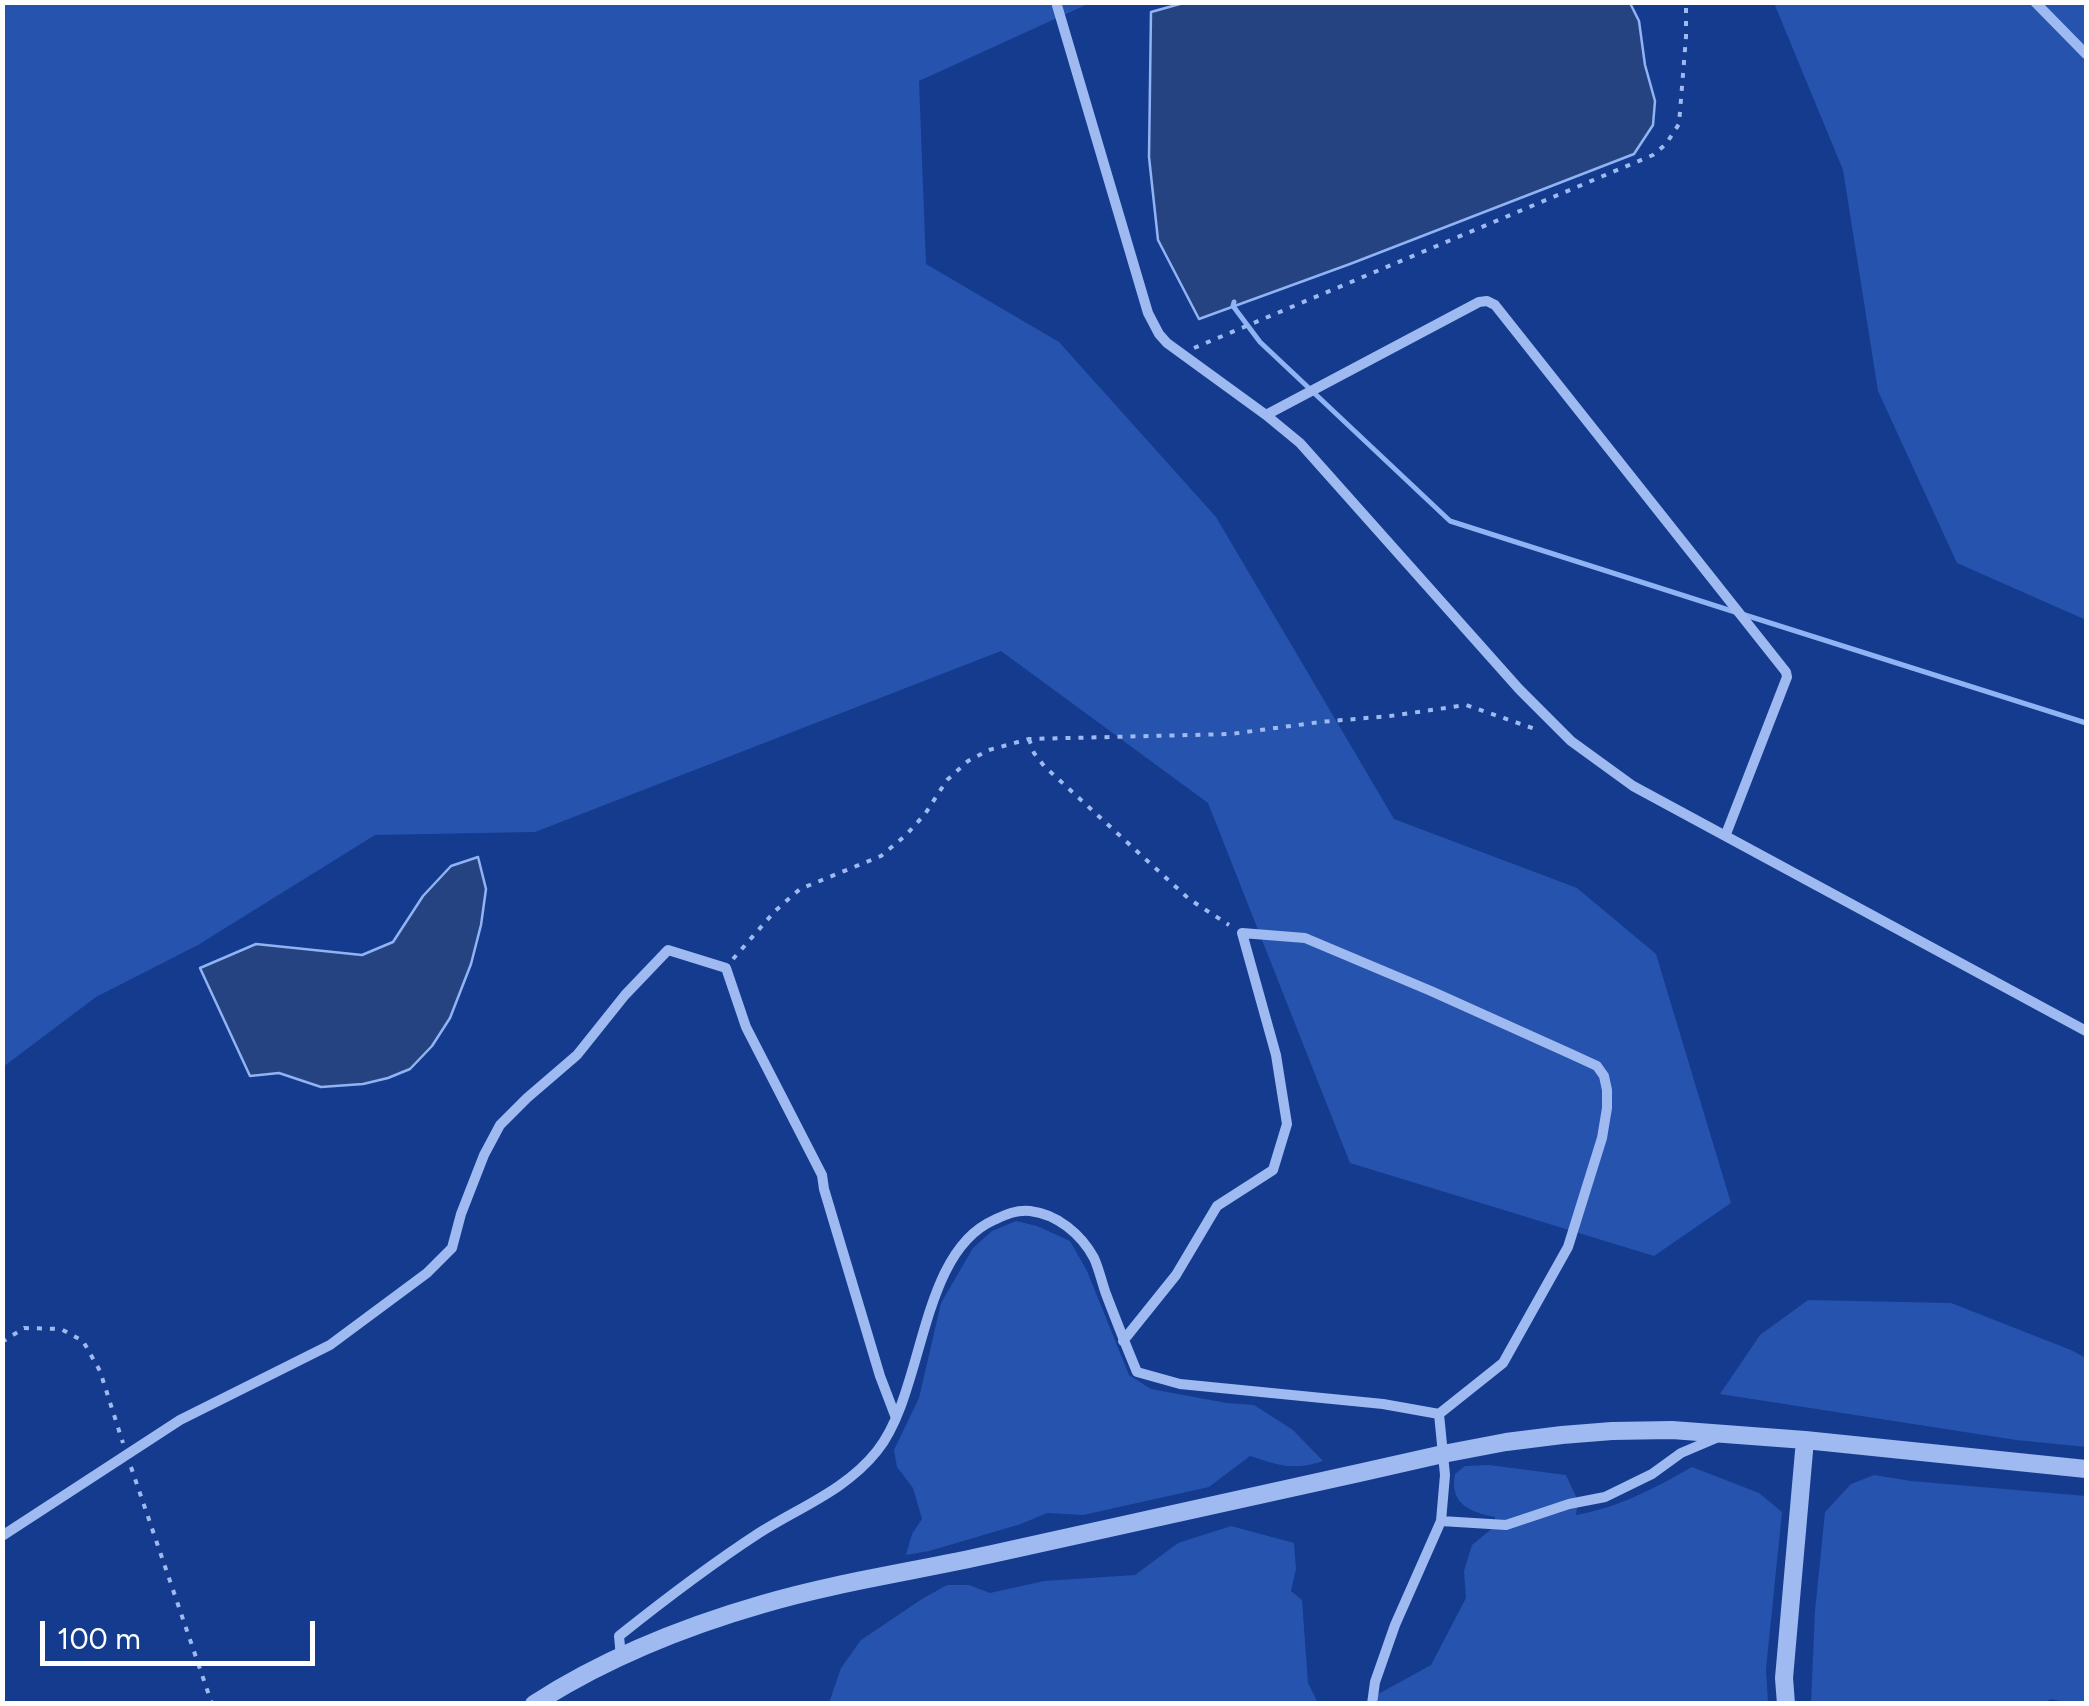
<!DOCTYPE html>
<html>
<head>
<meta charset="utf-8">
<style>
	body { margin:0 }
	#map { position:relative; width:2089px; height:1706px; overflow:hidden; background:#143b8e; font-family:Figtree,sans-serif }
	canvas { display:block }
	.frame { position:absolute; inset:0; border:5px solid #fff; pointer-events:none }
	.scale { position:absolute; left:40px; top:1621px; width:275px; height:45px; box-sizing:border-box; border:5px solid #fff; border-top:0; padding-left:12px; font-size:30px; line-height:35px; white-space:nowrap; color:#fff; -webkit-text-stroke:8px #143b8e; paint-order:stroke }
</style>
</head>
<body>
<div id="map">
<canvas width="2089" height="1706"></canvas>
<div class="frame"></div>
<div class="scale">100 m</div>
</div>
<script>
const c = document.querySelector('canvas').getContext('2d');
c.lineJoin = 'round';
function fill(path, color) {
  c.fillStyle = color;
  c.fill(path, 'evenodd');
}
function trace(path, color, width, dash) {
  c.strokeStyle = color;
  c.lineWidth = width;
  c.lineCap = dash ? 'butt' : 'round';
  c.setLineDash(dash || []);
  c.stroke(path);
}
fill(new Path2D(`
	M3,3h1087l-171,78 7,183 133,78 157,175 178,302 183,69 79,66 75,249 -77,53 -304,-93 -142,-360 -207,-152 -466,181 -160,3 -177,110 -102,52 -93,70z
	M1774,3h312v617l-129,-57 -79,-172 -35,-221z
	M1016,1221l21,5 33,15 17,30 42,104 22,14 76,14 27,2 39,25 30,31c-29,10 -46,4 -73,-5l-41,31 -126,28 -36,-2 -26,11 -92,27 -23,4 6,-21 10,-15 -9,-31 -16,-21 -3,-17 25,-52 22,-95 32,-55 19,-17z
	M1808,1300l143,3 120,47 15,8v89l-70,-7 -296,-46 40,-59z
	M1489,1465l77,10 12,26 -2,14c44,-8 77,-26 116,-48l67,26 23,19 -16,157 2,34 -408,1 71,-39 35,-67 -2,-27 8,-26 23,-19v-9c-26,-5 -46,-14 -40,-43l10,-8z
	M1874,1475l37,6 175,15v207h-17l-18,-4 -8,5 -232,-1 4,-92 10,-99 26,-28z
	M1231,1526l63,17 2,26 -5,22 11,9 6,83 10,20h-489l12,-35 20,-28 61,-41 25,-14h22l21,8 54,-12 91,-6 43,-32z`), '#2653ad');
const water = new Path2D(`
	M1187,2l443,1 9,18 6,44 10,36 -2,24 -19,29 -284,110 -151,55 -41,-79 -9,-83 2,-145z
	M478,857l8,32 -5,36 -10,39 -21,54 -18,28 -22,23 -22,9 -25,6 -42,3 -42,-14 -29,3 -50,-108 56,-24 106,11 31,-13 30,-46 28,-30z`);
fill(water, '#254381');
trace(water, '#90b3f4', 2.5);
trace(new Path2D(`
	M1234,302l-1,4 27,36 190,179 285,91
	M1745,615l341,108`), '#90b3f4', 5);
trace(new Path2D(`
	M1194,348l459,-193 13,-11 13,-20 7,-87v-35
	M1029,739l5,14 10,13 145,133 40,26
	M733,959l42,-48 25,-22 81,-33 25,-21 19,-21 22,-34 21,-19 21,-11 40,-11 202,-5 89,-12 70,-6 76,-11 72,25
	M2,1342l22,-14 37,1 22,12 17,30 23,72
	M131,1467l81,237`), '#9ebaf0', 4, [5, 8]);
trace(new Path2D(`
	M1056,2l92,311 11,21 8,9 99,72 34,28 219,246 52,52 62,45 453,245
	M2035,2l51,52
	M1266,415l213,-113 8,-1 8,4 291,367 1,5 -61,157
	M1123,1341l53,-66 41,-69 56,-36 14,-46 -11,-69 -34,-122 63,5 126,53 140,63 26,12 7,10 3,14v18l-5,30 -34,109 -65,116 -64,51
	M1441,1521l65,4 63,-21 36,-7 47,-23 29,-21 40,-17
	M2,1536l178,-116 150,-75 97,-72 25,-25 9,-34 23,-59 16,-30 27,-27 50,-43 48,-60 43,-45 58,18 20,59 76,148 2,14 56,187 16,42
	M621,1657l-2,-21c45,-36 91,-71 140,-103 41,-26 87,-43 118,-82 48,-60 42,-198 117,-231 13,-6 21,-10 36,-9 27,3 51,23 64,47 5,11 8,25 12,36 10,26 20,52 31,78l43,12 203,20 56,10 6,61 -4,46 -46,104 -20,57 -3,22`), '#9ebaf0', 10);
trace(new Path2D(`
	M534,1704c70,-45 149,-77 229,-100 75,-22 153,-33 229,-50 151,-33 301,-66 451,-100l63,-12 56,-7 50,-4 60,-1 133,10 281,29
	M1786,1704l-2,-26 21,-238`), '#9ebaf0', 18);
</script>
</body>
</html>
